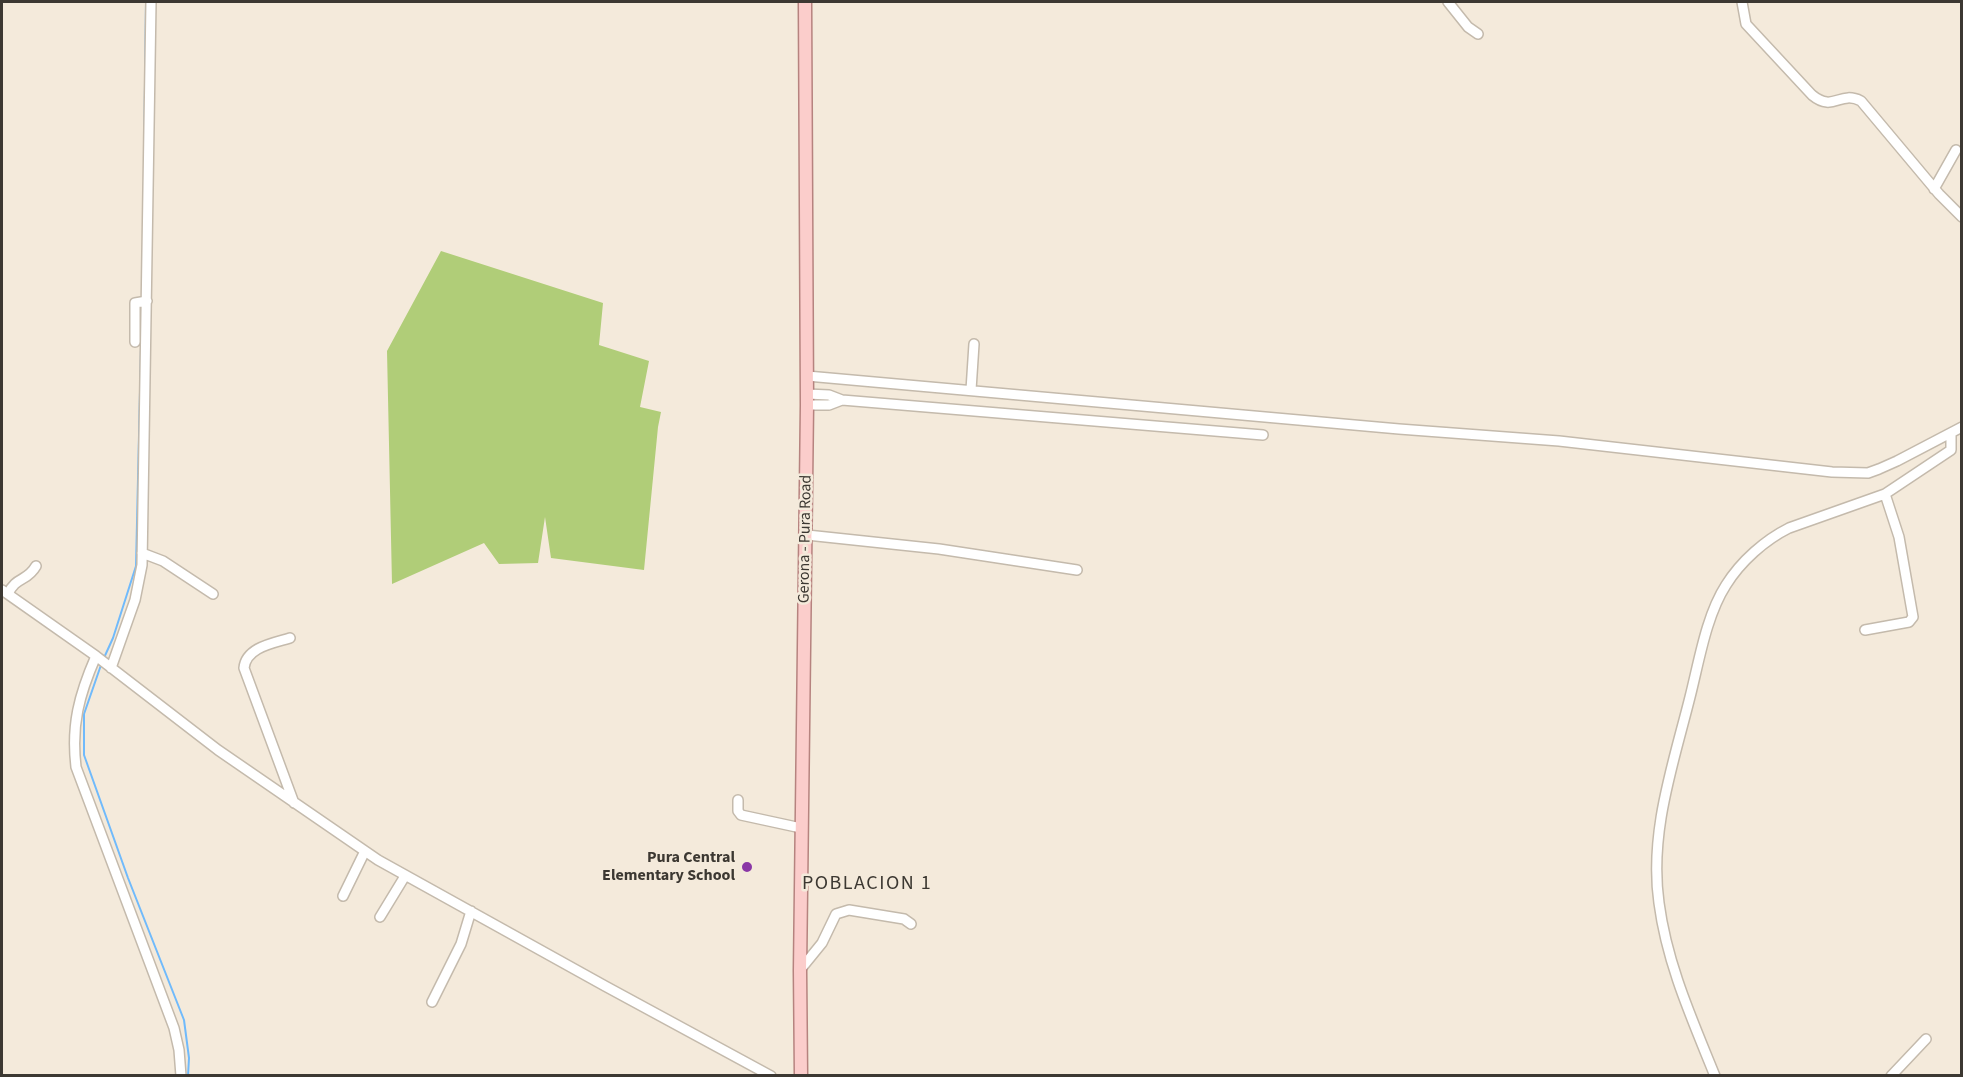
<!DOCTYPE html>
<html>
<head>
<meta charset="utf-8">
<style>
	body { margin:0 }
	#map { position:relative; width:1963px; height:1077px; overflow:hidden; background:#f4eadb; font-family:"Source Sans 3",sans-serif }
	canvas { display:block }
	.frame { position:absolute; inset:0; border:3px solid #3c3832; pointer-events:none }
</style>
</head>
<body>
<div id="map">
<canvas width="1963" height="1077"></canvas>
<div class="frame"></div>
</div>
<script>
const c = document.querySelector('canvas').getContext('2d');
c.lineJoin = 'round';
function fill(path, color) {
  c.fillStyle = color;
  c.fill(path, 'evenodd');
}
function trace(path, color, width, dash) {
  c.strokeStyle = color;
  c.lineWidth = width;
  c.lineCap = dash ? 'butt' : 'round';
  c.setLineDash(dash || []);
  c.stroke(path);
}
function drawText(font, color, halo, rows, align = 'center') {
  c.font = font + ' "Source Sans 3",sans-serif';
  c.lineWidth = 5;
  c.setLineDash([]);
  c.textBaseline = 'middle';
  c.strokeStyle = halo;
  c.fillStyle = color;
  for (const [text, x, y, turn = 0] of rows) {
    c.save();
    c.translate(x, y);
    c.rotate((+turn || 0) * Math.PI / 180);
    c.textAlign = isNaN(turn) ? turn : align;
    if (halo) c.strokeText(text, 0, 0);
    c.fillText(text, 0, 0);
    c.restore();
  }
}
fill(new Path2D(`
	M441,251l162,52 -4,42 50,16 -9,46 21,5 -3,15 -14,143 -93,-12 -6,-41 -7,46 -39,1 -15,-21 -92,41 -5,-233z`), '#b0cd78');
trace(new Path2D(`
	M144,167l2,-165
	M142,299l1,-48
	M103,660l10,-22 23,-72 6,-261
	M101,665l-17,49v41l44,123 56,142 5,38 -1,18`), '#70bafb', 2);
const minor = new Path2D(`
	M1448,2l20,25 10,7
	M1742,2l4,22 66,71c22,18 27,-5 49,6l78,93 23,23
	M1934,189l22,-39
	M135,342v-39l12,-2
	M807,376l592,53 160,12 273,31 36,1 11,-4 18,-8 65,-34
	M971,390l3,-46
	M807,394l22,1 13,5
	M807,405h22l13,-5 421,35
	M807,535l132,14 138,21
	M142,553l21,8 50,33
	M2,590l94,66 122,94 160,110 227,126 166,90
	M8,594c8,-18 19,-12 28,-28
	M1865,630l44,-8 4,-5 -14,-80 -14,-43
	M290,638c-16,5 -44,9 -46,30l50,135
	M96,656c-17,39 -25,69 -20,111l98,261 5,22 2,26
	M111,668l24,-68 7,-35 9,-563
	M738,800v11l3,4 60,13
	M343,896l22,-45
	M380,917l25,-41
	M800,970l22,-27 14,-29 13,-4 55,9 7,5
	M432,1002l29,-58 10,-33
	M1715,1076c-23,-57 -48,-112 -56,-173 -10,-70 14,-138 31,-206 9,-35 16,-81 36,-112 15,-24 39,-45 63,-57l96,-34 66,-44v-17
	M1891,1076l35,-37`);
const major = new Path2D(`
	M801,1076l-1,-106 7,-565 -2,-403`);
trace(minor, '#c4baac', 12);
trace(major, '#b6837f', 15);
trace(minor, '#fff', 9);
trace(major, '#fbcdcb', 12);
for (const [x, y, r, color] of [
	[747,867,6,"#8a37a6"]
]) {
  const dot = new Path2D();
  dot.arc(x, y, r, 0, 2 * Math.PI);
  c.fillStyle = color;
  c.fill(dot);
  trace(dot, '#f4eadb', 2);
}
drawText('16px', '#3c3832', '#f4eadb', [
	["Gerona - Pura Road",806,539,-89]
]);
drawText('bold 16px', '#3c3832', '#f4eadb', [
	["Pura Central",735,858],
	["Elementary School",735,876]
], 'right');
c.letterSpacing = '1.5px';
drawText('20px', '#3c3832', '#f4eadb', [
	["POBLACION 1",867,885]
]);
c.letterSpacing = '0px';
</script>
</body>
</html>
